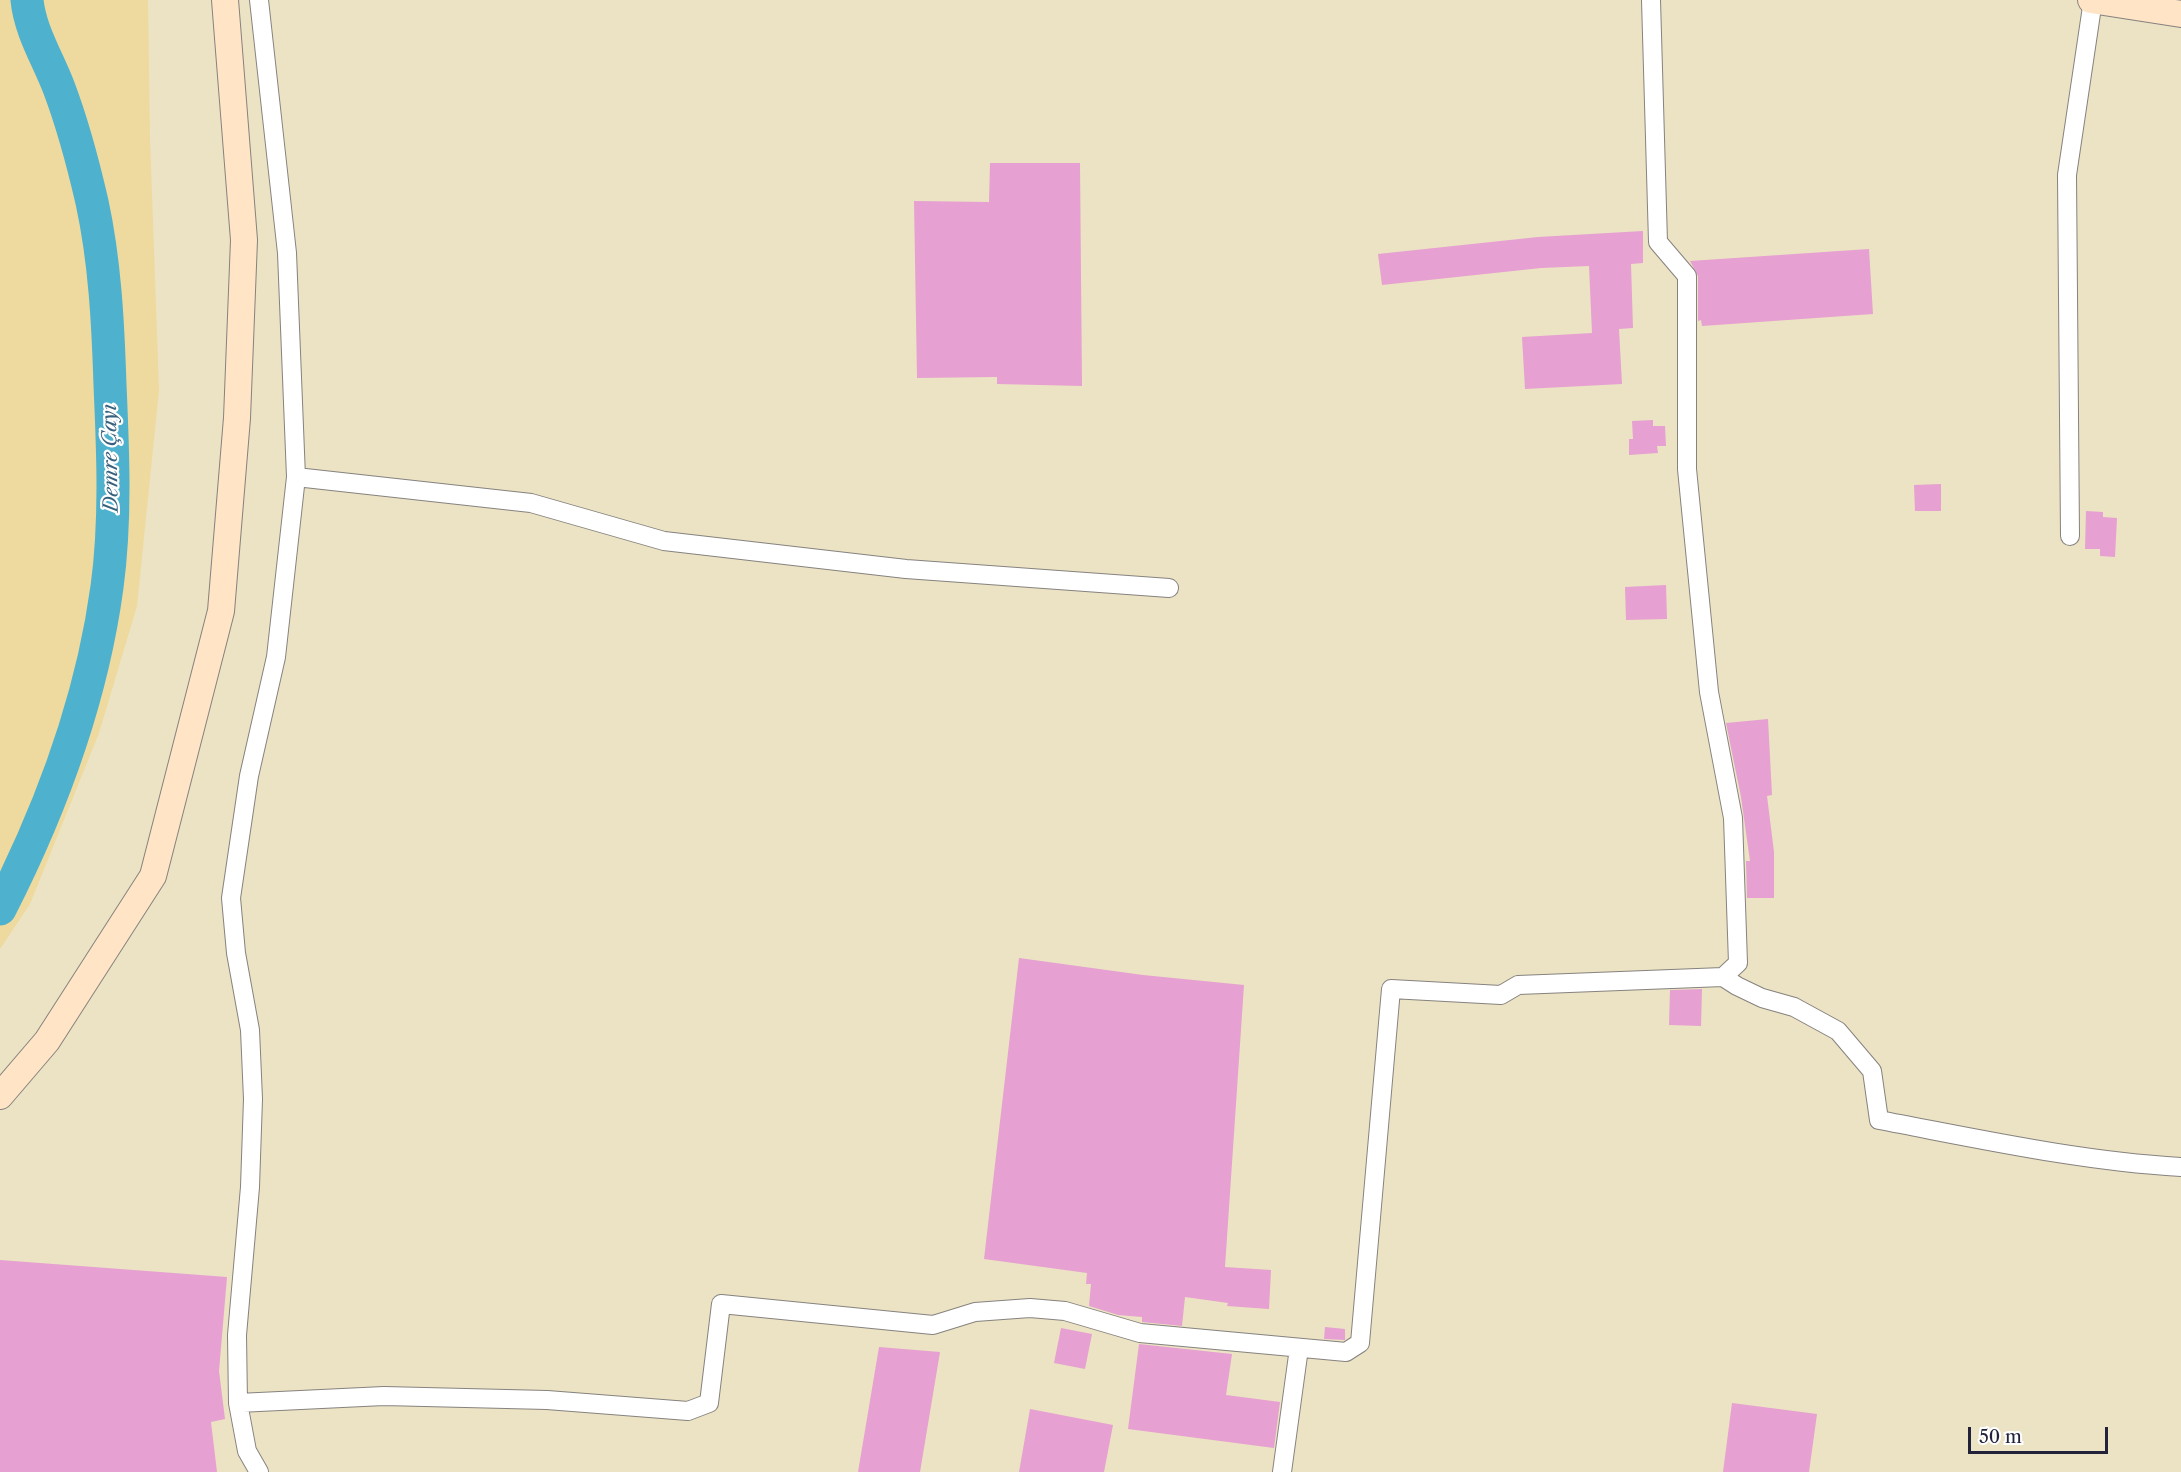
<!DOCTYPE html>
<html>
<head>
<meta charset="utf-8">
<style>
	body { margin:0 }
	#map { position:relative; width:2181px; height:1472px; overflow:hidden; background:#ebe3c3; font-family:"Libre Caslon Text",serif }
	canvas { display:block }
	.scale { position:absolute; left:1968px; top:1427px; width:140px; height:27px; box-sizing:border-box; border:3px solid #22223b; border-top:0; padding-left:8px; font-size:18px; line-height:21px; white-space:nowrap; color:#22223b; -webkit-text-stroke:4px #fff; paint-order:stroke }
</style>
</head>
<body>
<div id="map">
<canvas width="2181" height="1472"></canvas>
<div class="scale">50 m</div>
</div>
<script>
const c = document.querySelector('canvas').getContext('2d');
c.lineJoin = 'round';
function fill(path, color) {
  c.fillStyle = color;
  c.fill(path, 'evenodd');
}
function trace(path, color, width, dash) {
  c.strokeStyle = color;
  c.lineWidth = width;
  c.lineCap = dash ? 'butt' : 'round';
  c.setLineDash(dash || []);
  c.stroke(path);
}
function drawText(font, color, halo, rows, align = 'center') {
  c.font = font + ' "Libre Caslon Text",serif';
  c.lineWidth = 4.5;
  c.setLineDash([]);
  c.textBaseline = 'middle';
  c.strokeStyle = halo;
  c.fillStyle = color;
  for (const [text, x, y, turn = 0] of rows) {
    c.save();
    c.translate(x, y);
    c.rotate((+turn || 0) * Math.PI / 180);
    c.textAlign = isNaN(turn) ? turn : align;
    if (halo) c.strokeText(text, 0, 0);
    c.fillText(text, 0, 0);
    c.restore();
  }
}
fill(new Path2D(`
	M0,0h148l2,139 9,251 -22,216 -38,127 -69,171 -30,45z`), '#eeda9e');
trace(new Path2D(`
	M0,909c51,-100 92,-211 107,-322 9,-66 6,-135 3,-202 -2,-62 -5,-123 -18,-183 -9,-39 -19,-77 -33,-114 -11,-29 -29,-57 -32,-88`), '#4eb1cd', 33);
fill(new Path2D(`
	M990,163h90l2,223 -85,-2v-7l-80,1 -3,-177 75,1z
	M1643,231v32l-12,1 2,64 -14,1 3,55 -97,5 -3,-52 70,-4 -3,-67 -48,2 -159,17 -4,-31 160,-17z
	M1869,249l4,65 -171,12 -1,-6 -3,1v-45l-8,-15z
	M1653,420v6h12l1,20h-9l1,7 -29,2v-16h4l-1,-18z
	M1941,484v27h-26l-1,-26z
	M2086,511l17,1v5l14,1 -2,39 -15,-1v-7h-15z
	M1666,585l1,34 -41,1 -1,-33z
	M1768,719l4,76 -5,1 7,56v46h-27l-1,-37h4l-9,-64 -15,-74z
	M1019,958l124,17 101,10 -19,282 46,3 -2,39 -42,-3 1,-3 -43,-6 -3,29 -40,-4v-5l-24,-2 -29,-9 2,-22h-5l1,-11 -103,-14z
	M1702,989l-1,37 -32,-1 1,-35z
	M0,1260l227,17 -8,94 6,48 -14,3 6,50h-217z
	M1325,1327l20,2v11l-21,-1z
	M1061,1328l31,6 -7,35 -31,-6z
	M1139,1344l93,10 -6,41 54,7 -6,46 -146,-19z
	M879,1347l61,5 -20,120h-62z
	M1732,1403l85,11 -8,58h-86z
	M1030,1409l83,16 -9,47h-85z`), '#e6a0d1');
const street = new Path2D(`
	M259,0l28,253 9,224 -20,180 -27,119 -18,122 5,55 14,77 3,69 -3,88 -13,148 1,68 9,48 12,21
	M296,477l235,26 133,38 242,28 263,19
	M2070,536l-3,-361 26,-175
	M1723,977l14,9 25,12 32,9 44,24 34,40 7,49c101,19 200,41 302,47
	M238,1403l146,-7 163,4 141,11 21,-8 12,-99 212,21 42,-13 55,-4 35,3 75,22 206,19 14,-9 31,-354 110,6 17,-10 205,-8 15,-14 -5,-145 -24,-126 -22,-223v-193l-29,-34 -7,-242
	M1282,1472l17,-124`);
const secondary = new Path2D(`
	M2091,0l90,14
	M0,1096l47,-55 106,-165 68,-265 16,-193 7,-178 -19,-240`);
trace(street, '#86827f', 20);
trace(secondary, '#86827f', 28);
trace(street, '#fff', 18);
trace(secondary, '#ffe4c6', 26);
drawText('italic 20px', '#36627d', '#fff', [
	["Demre Çayı",111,458,-91]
]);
</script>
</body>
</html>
